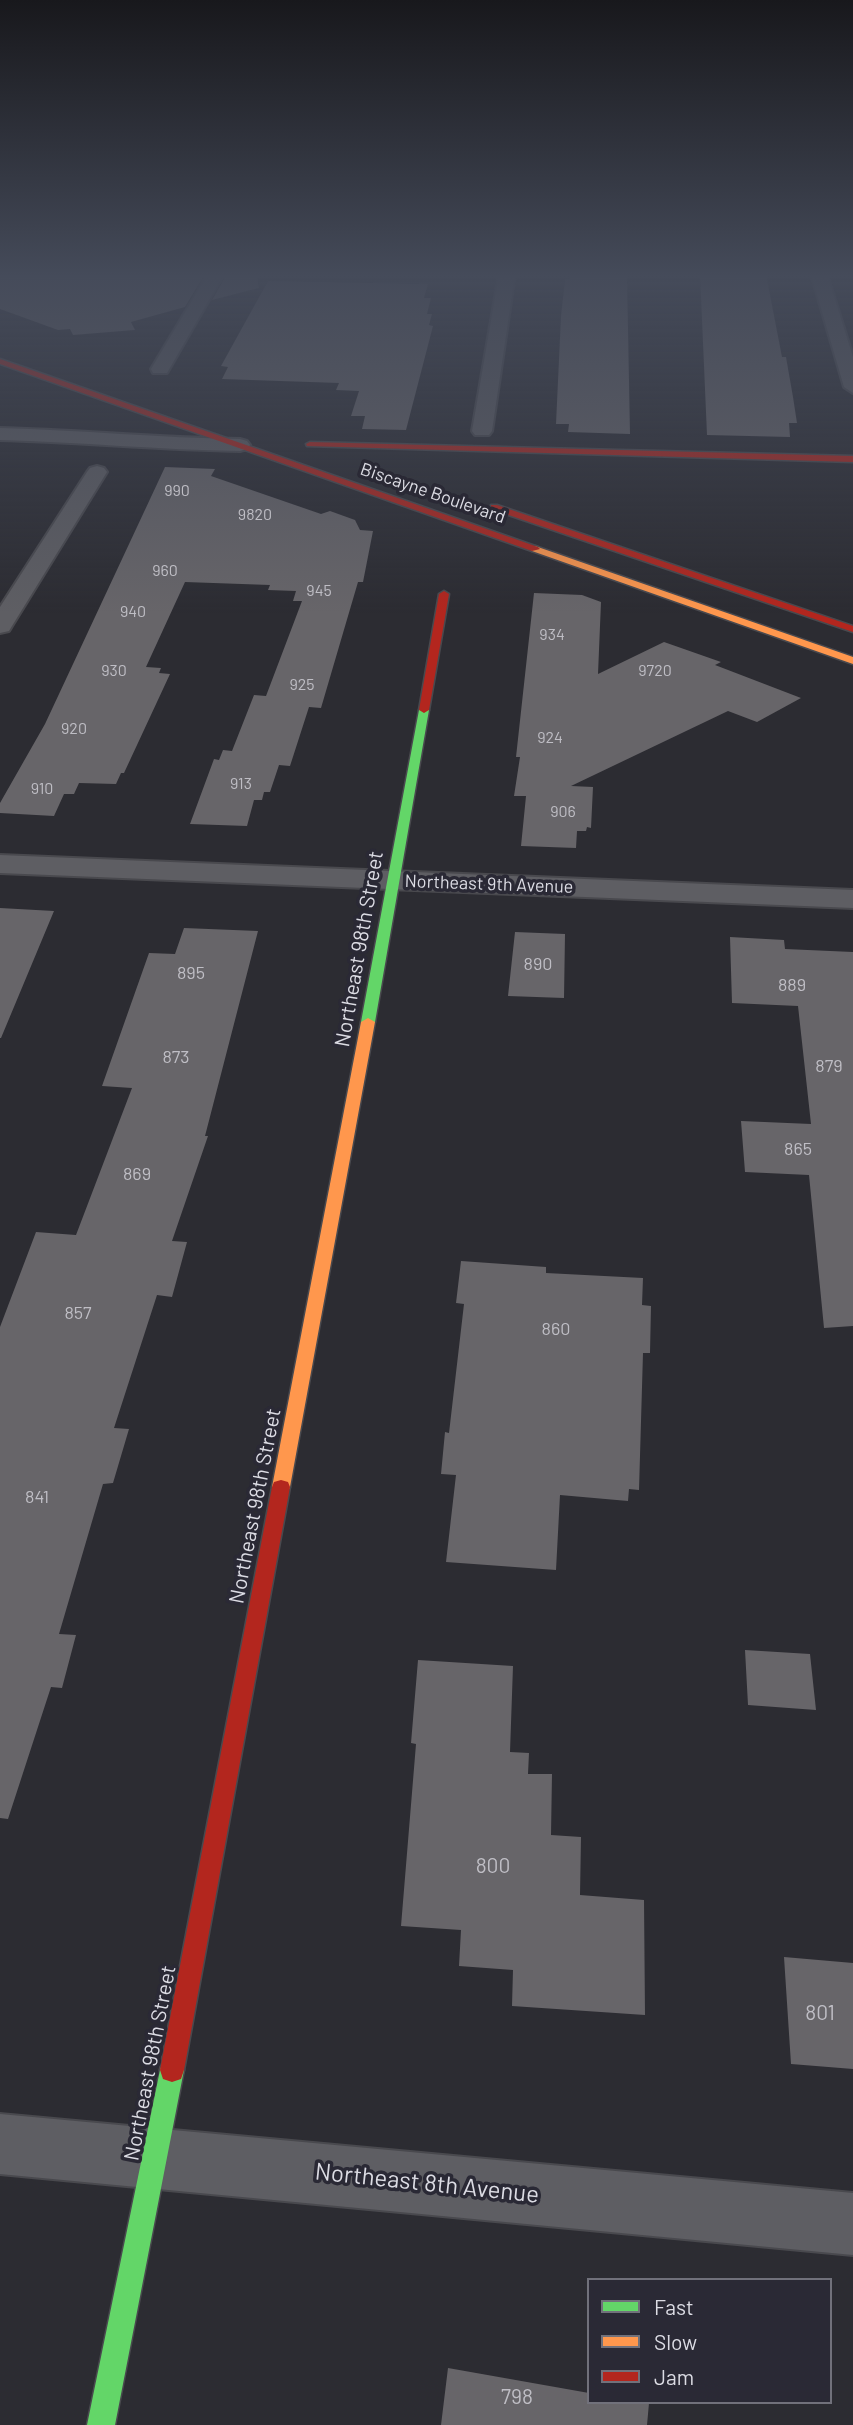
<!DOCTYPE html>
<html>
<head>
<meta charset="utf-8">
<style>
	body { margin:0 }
	#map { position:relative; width:853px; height:2425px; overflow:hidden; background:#2c2c32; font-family:Barlow,sans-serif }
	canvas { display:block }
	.legend { position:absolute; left:587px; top:2278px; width:245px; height:126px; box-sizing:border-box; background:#2a2935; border:2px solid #71717b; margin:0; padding:9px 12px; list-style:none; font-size:21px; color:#dcdce4 }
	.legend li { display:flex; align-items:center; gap:14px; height:35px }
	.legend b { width:35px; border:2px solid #71717b }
</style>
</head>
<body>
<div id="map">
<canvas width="853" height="2425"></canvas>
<ul class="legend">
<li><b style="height:9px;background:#63d668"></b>Fast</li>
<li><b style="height:9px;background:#ff974d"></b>Slow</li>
<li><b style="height:9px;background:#b3261e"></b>Jam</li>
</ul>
</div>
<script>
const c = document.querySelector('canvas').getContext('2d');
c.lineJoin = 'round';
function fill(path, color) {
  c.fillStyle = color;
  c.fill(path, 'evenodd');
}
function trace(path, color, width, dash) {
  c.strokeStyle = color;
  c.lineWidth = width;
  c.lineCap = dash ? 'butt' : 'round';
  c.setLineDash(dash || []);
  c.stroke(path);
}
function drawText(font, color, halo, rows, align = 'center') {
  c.font = font + ' Barlow,sans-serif';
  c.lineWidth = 7;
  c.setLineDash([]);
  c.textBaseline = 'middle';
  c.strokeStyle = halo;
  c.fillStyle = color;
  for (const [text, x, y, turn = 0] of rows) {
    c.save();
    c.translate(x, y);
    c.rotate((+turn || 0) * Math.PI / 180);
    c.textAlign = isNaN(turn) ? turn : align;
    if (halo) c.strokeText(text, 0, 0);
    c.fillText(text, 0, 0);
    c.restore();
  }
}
fill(new Path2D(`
	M0,274h205l-20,33 -54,15 4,8 -62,5 -3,-6 -12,1 -58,-21z
	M227,274h30l2,14 -47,12z
	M571,274h56l3,160 -62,-2 1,-8h-13l5,-108 4,-37h5z
	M700,274h66l16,83h4l7,40 4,26h-8l1,14 -83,-2z
	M268,281l160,3 -4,14h7l-4,16h5l-3,11 4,1 -27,104 -44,-1 3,-13h-14l8,-25 -23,-1 3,-7 -117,-4 6,-12 -7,-1z
	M165,467l50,2 -4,7 110,38 9,-3 25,9 5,10 13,1 -10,51h-5l-37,126 -12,-1 -19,59 -11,-1 -9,27h-6l-2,8h-8l-7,26 -57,-2 24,-65 5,1 4,-10 9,1 22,-56 12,1 36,-95h-9l3,-10 -28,-1 2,-5 -85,-3 -39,85 15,1 -2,5 11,1 -46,99h-3l-5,11 -37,-1 -5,11h-10l-10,22 -54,-3v-10l45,-79z
	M534,593l48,2 19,7 -3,72 66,-32 57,20 -6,3 86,33 -44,24 -29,-11 -157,75 22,1 -2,41 -4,-1 -1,4h-9l-1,17 -55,-2 5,-50h-12l6,-39h-4z
	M0,908l54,3 -53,127h-1z
	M184,928l74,3 -53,205h3l-36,105 15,1 -15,55 -15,-2 -43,133 15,1 -16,54 -10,1 -44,150 17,1 -14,53 -11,-1 -43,132 -8,-1v-491l36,-95 40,3 56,-147 -30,-2 47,-133 26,1z
	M515,932l50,2 -1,64 -56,-2z
	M730,937l54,3 1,9 68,3v374l-29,2 -15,-153 -64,-3 -4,-51 70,3 -13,-118 -66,-3z
	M461,1261l85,6v6l97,5 -1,27 9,1 -1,47h-7l-4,137 -10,-1 -1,12 -68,-6 -4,75 -110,-8 10,-87 -15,-1 4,-42 4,1 15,-129 -8,-1z
	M745,1650l65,4 6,56 -68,-5z
	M418,1660l95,6 -3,86 19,1 -1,21h24l-1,61 30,2 -1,58 64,5 1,115 -133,-9 1,-36 -54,-4 2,-36 -60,-4 15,-182 -5,-1z
	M784,1957l69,6v106l-62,-5z
	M448,2368l141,25v9l60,1 -2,22h-206z`), '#676569');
const street = new Path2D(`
	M208,274h16l-57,99h-14l-2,-4z
	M499,274h16l-23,157 -3,4h-14l-3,-4z
	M811,274h16l26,83v36l-9,-6z
	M0,428c80,2 160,10 240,11l7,2 3,4 -3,4 -7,2c-80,-1 -160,-9 -240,-11z
	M97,466l7,2 3,4 -95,154 -3,5 -9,2v-26l87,-135 3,-4z
	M0,855l853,35v18l-853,-35z
	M0,2114l853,79v62l-853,-81z`);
const fast = new Path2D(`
	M424,707l5,3 -54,312 -7,4 -7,-4 58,-312z
	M172,2058l9,3 3,9 -69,355h-28l73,-355 3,-9z`);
const slow = new Path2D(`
	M535,546l318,111v7l-321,-113 -2,-2z
	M368,1018l7,4 -85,465 -2,5 -7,2 -7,-2 -2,-5 89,-465z`);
const jam = new Path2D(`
	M0,359l538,188 2,2 -8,2 -532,-187z
	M310,442l543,14v6l-546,-16 -1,-2z
	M491,505h6l356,121v6l-362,-123z
	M444,591l5,3 -20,116 -5,3 -5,-3 20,-116z
	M281,1480l7,2 2,5 -106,583 -3,9 -9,3 -9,-3 -3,-9 112,-583 2,-5z`);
trace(street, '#49494e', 4);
trace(fast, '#49494e', 3);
trace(slow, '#49494e', 3);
trace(jam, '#49494e', 3);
fill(street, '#5e5e63');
fill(fast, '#63d668');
fill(slow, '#ff974d');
fill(jam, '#b3261e');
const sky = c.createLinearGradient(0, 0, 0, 614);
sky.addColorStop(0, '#18181c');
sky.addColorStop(0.45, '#454b5a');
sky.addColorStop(1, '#454b5a00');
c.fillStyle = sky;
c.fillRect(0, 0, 853, 614);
drawText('16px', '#bfbec5', null, [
	["990",177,491],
	["9820",255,515],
	["960",165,571],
	["945",319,591],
	["940",133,612],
	["934",552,635],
	["930",114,671],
	["9720",655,671],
	["925",302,685],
	["920",74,729],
	["924",550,738],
	["913",241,784],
	["910",42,789],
	["906",563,812]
]);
drawText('18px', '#dcdce4', '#2a2935', [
	["Biscayne Boulevard",433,493,19],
	["Northeast 9th Avenue",489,884,2]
]);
drawText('18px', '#bfbec5', null, [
	["890",538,964],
	["895",191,973],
	["889",792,985],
	["873",176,1057],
	["879",829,1066],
	["865",798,1149],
	["869",137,1174],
	["857",78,1313],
	["860",556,1329],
	["841",37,1497]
]);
drawText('21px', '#dcdce4', '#2a2935', [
	["Northeast 98th Street",359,949,-80],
	["Northeast 98th Street",255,1506,-79],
	["Northeast 98th Street",150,2063,-79]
]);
drawText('21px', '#bfbec5', null, [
	["800",493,1866],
	["801",820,2013],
	["798",517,2397]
]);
drawText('24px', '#dcdce4', '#2a2935', [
	["Northeast 8th Avenue",427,2183,6]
]);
</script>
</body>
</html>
